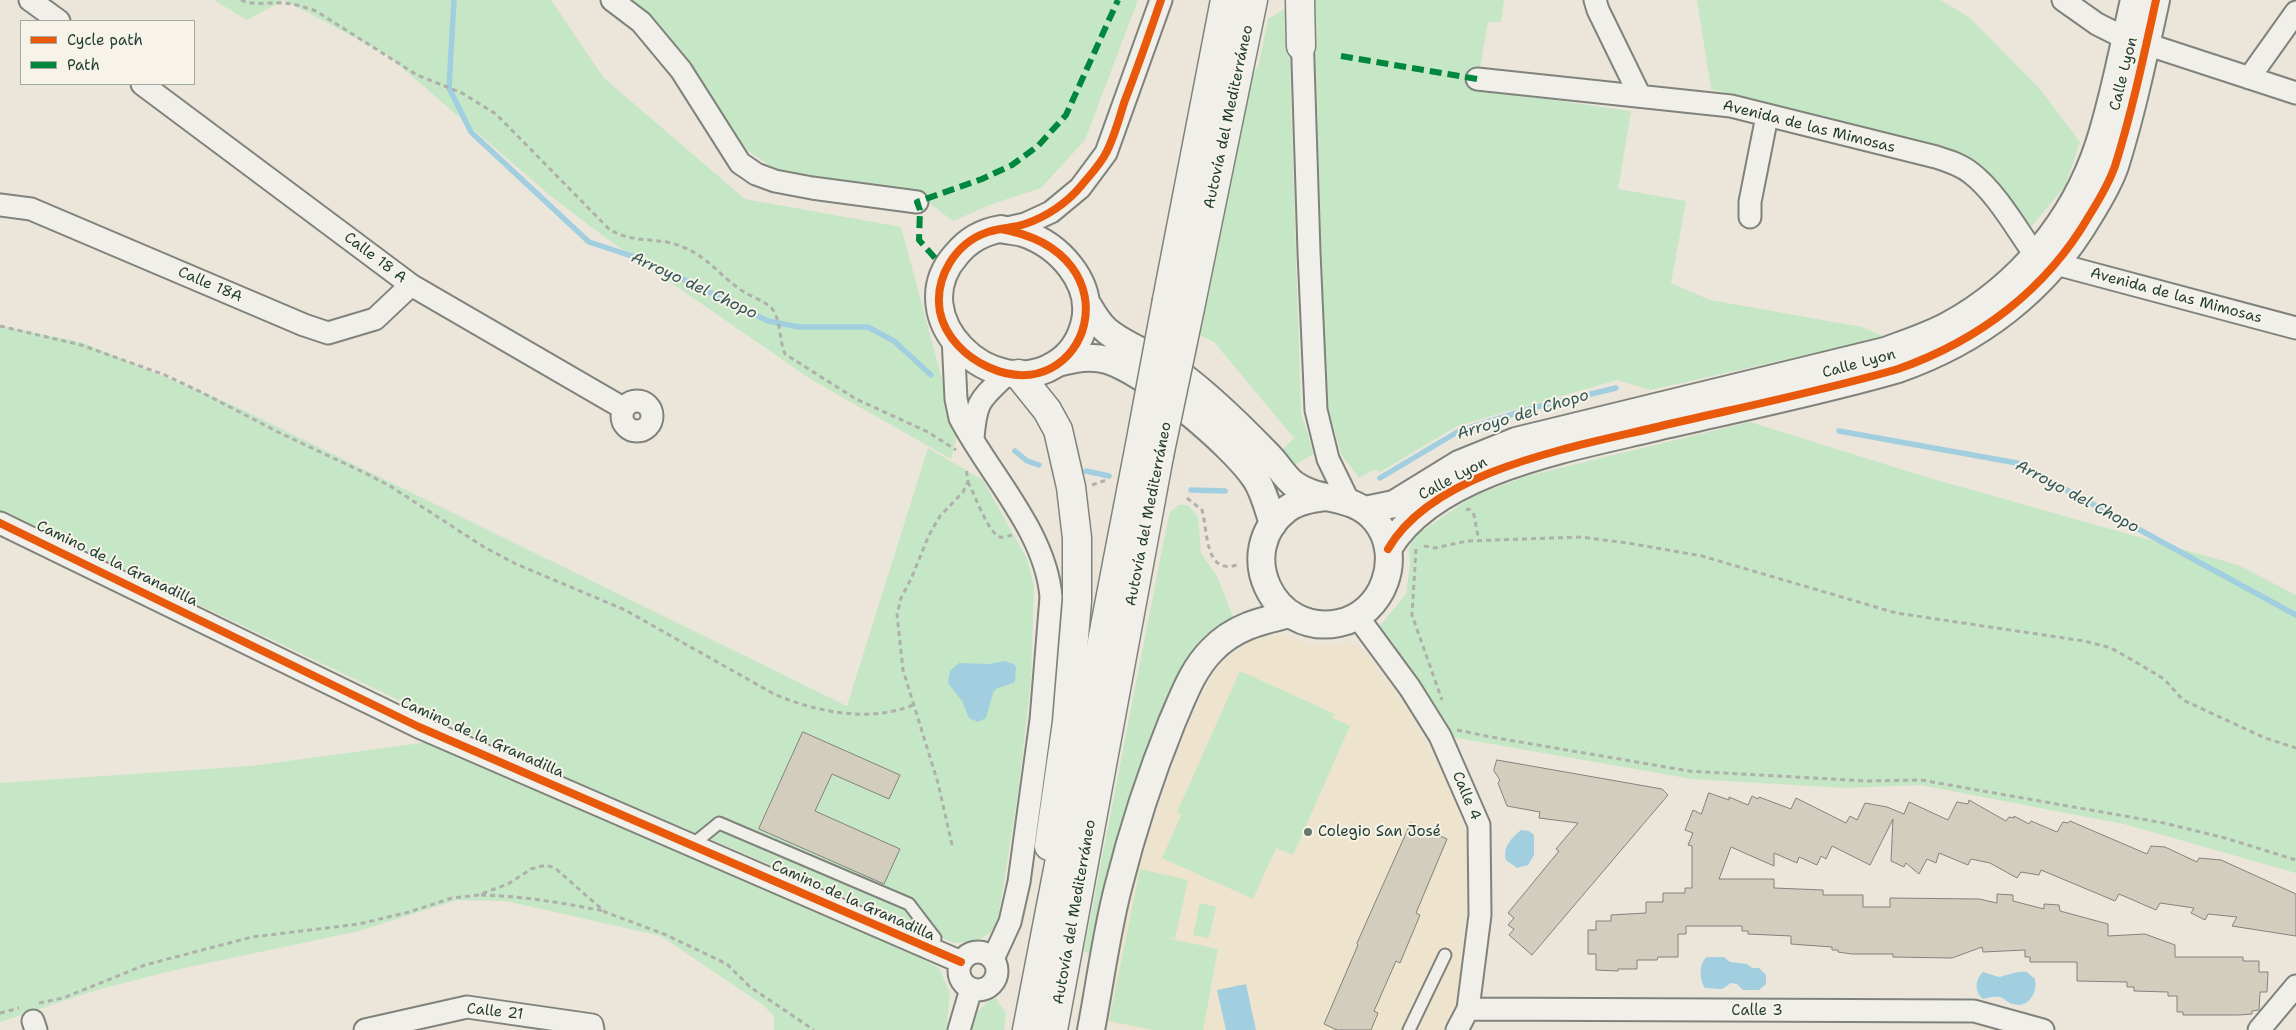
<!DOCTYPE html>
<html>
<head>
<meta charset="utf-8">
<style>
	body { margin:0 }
	#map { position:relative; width:2296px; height:1030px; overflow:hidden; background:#ebe5da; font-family:"Shantell Sans",sans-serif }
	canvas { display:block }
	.legend { position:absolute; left:20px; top:20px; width:175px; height:65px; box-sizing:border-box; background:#f7f3e8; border:1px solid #a1aaa0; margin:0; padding:6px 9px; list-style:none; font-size:15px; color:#1f3d34 }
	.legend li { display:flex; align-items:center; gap:10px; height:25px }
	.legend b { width:25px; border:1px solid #a1aaa0 }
</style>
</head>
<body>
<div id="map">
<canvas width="2296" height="1030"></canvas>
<ul class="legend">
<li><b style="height:6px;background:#e8590c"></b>Cycle path</li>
<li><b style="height:6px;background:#00873e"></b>Path</li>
</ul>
</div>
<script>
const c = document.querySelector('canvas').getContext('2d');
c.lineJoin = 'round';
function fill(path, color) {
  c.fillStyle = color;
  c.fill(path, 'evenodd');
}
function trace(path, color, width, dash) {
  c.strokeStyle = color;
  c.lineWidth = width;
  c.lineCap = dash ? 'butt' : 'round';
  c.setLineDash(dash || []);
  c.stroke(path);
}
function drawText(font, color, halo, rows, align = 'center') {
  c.font = font + ' "Shantell Sans",sans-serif';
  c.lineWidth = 4;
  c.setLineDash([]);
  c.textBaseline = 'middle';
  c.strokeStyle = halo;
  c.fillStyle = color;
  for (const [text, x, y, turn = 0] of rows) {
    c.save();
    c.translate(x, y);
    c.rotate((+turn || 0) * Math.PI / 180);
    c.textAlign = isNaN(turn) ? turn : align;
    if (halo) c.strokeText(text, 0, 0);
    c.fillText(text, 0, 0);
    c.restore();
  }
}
fill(new Path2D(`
	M1276,634l11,1 30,11h19l11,-5 14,7 29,36 19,27 36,67 25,66 1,25 -9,76 5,3 -5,27 -6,27 -13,28h-309l-27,-8 15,-85 21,-84 39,-114 29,-62 11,-15 29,-21z`), '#eee3cd');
fill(new Path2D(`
	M214,0h337l53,78 141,121 156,28 56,208 -6,24 -139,-79 -206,-142 -53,-40 -167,-144 -102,-54 -37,20z
	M628,0h510l-53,140 -44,48 -49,16 -39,17 -38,-29 -136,-20 -32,-22 -74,-108z
	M1314,0h190l-3,22h-13l-8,46 -6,21 157,22 -13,78 68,12 -15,82 39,17 152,27 23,10 -235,53 -33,-10 -160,46 -77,46 -6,-2 -15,8 -18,-24 -15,-55z
	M1697,0h243l29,17 71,72 40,53 -15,44 -34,41 -51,-58 -45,-21 -224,-59z
	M1288,7l13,406 13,41 -20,11 -11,-16 11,-11 -80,-96 -14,-7 49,-252 10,-19 9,-45z
	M0,326l81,16 154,64 612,300 81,-258 55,32 44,79 7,26 -3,95 -13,113 -21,133c-12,14 -26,17 -43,17l-425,-181 -473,-225 -8,-1 -48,-21z
	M1750,422l176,55 312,88 58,30v278l-168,-48 -207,-40 -76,3 -153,-9 -240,-42 -72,-111 26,-32 4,-30 -1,-16 6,-12 57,-39 55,-21z
	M1179,505h9l10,12 3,36 16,23 17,43 -34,21 -26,51 -51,128 -32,136 -7,-4 81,-417 5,-22z
	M1240,671l95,43 -2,4 17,8 -57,129 -17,-7 -23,51 -91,-41 19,-43 -4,-3z
	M436,741l447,197 56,30 11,25 -4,37h-172v-14l-11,-11 -102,-69 -155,-35 -49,-1 -98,31 -184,39 -75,19 -100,33v-239l251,-17z
	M1140,869l48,11 -13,59 -13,-2 56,12 -15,81h-49l-45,-9z
	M1200,903l16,4 -7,31 -16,-3z
	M994,996l12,17 -2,17h-33l6,-18z`), '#c6e7c5');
fill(new Path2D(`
	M1004,661l10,3 2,3 -1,15 -19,7 -3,4 -7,25 -8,4 -9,-4 -7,-17 -14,-18 2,-12 9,-8 30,1z
	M1521,830l8,1 5,4v20l-6,10 -11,3 -11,-8c-4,-13 6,-22 15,-30z
	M1707,957h17l6,5 17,2 5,4h7l7,7v9l-7,6h-16l-6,-6 -6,-1 -9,6 -17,-1c-6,-8 -6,-26 2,-31z
	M1983,972l16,5c10,-2 17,-6 28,-5l8,7c3,14 -7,30 -22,25 -6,-1 -9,-7 -14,-7 -6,-1 -11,1 -16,2 -9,-7 -8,-20 0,-27z
	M1246,984l10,46h-30l-9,-40z`), '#a1cfe0');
trace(new Path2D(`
	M454,0l-5,88 22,44 118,110 55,18 124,61 31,6h69l26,14 37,34
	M1839,431l178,32 279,152
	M1015,451l12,10 12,4
	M1086,471l23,5
	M1380,478l79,-47 77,-24 80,-19
	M1191,490l34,1`), '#a1cfe0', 5.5);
const building = new Path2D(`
	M803,732l97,43 -11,24 -57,-25 -17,37 85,38 -16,35 -125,-55z
	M1497,760l165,29 6,6 -136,160 -23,-20 5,-6 -6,-4 6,-7 -6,-5 51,-62 -3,-2 22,-26 -39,-5 1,-6 -33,-6 -9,-23 2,-3 -6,-9z
	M1709,793l20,7v-3l19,8 4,-9 6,3 1,-2 32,12 5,-11 50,25 4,-7 7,4 8,-17 22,4 17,7 5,-12 39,18 9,-18 11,2 1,-4 37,21 3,-4 5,1v-2l15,8 2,-3 26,11 6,-10 5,1 2,-2 77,33 4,-8 14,1 32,15 2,-4 22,2 75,34v42l-64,-10 5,-9 -29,-3 -3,6 -14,-7 3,-5 -34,-5 -4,7 -37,-16 -4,7 -74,-31 -2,5 -18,-3 -4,6 -27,-15 -19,-4 -3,6 -29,-12 -3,10 -9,-4 -8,15 -13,-11 -2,4 -13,-6 2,-42 -23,46 -38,-19 -6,13 -5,-3 -4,9 -18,-8 -2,6 -23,-10v13l-43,-19 -12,32h55v9l49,2v5h40v12h27v-9l89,1 18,4v-9l16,1v6l31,8v-5l15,1 1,6 48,13v12l37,-2 30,11v12h68v4h16v11h9l-1,20h-7l-1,18 -7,1v3l-13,1h-56v-3h-6v-16h-9v-4l-34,-1v-4h-7v-5l-50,-1v-19h-47v-5h-5v-7l-42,2 -1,-5 -30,11 -59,-1v-3h-41l-14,-2v-2h-6v-3l-41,-3v-8l-43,-2v-3h-6v-5h-56v8h-8v23h-20l-1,3h-20v9h-19v2l-22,-1v-16h-8v-24h8v-9h15v-6l35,-2v-11h17v-9h22v-5h7v-42l-4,-1 5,-12 -8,-3 8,-20 8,4z
	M1411,823l36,16 -31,74 4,2 -20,48 -4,-2 -22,50 4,2 -7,17h-34l-13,-6 34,-79 -1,-1z`);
fill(building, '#d3cdbe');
trace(building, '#80837c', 1);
const service = new Path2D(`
	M692,845l27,-22 190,81 26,34 -2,13
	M1409,1030l36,-75`);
const minor = new Path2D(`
	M30,0l29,21
	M612,0l29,22 40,48 59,93 16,11 19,7 37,7 105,14
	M1595,0l3,10 42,86
	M2063,0l34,24 28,14
	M1302,30l7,222 7,158 12,49 20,41
	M2146,44l150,49
	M2249,78l47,-66
	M1477,79l254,27 205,51c13,4 25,8 35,16 26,20 46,57 65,83
	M142,84l269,201 212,123
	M0,205l31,4 273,116 24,8 47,-14 36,-34
	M1750,217v-15l17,-86
	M1003,229l22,-5 26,-12 29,-24 26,-35 55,-153
	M2056,264l240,64
	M953,337l3,62 4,19c29,56 86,114 91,179l-10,123 -22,162 -9,40 -17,37
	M622 416a15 15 0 1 1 30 0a15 15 0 1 1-30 0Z
	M973,438c3,-39 8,-39 35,-65
	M0,523l419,204 542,235
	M1357,616l53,72 30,48 39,89 1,90 -12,94 -11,21
	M959 971a19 19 0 1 1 38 0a19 19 0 1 1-38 0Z
	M1468,1009l506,2 69,19
	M33,1021l3,9
	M365,1030l102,-23 125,18 1,5
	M959,1030l12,-41
	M2259,1030l37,-44`);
const tertiary = new Path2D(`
	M1001,229c7,2 15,2 22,4 36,12 70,49 62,88 -4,18 -13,33 -29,43 -64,41 -155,-47 -100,-109 12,-15 26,-23 45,-26z
	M1086,302c6,10 11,20 20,28 17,15 42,23 62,36 32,21 74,62 101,90 9,9 16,22 26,29 26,18 58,8 81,36 28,35 8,93 -37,102 -66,14 -107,-72 -52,-114 11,-8 25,-10 39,-12
	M1058,363c16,-4 32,-8 49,-3 40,13 124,83 148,118 9,13 13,31 18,46
	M1365,510l29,-6 65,-40 57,-23 369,-90c22,-8 44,-15 64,-26 70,-39 125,-104 150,-181 15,-46 24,-96 35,-144
	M1388,549c47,-81 193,-103 277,-124 78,-18 157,-34 233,-56 80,-28 148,-79 191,-153 10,-16 20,-33 26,-50 17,-54 29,-111 41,-166
	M1091,1030c9,-47 15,-95 27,-142 14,-56 32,-112 54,-166 11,-25 20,-52 40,-72 22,-23 48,-29 78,-36`);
const trunk = new Path2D(`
	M1018,374l29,36 11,20 13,57 6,51v63l-10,121 -18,124`);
const motorway = new Path2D(`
	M1300,0l1,46
	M1167,300l58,-300
	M1190,308l63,-308
	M1027,1030l112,-580
	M1053,1030l106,-574`);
trace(service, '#80837c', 15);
trace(minor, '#80837c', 25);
trace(tertiary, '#80837c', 30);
trace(trunk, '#80837c', 31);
trace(motorway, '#80837c', 31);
trace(new Path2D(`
	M241,0c13,6 26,2 40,3 12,0 23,4 35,8l101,64 45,18 34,21 113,115c20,13 40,9 62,14 34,9 44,29 70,47 8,6 27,12 32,20 8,12 6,30 12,44l71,45 72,33 28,18
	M0,326l81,19 84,30 36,17 79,41 85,40 25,13 94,61 32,17 109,46 149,84c42,18 95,29 139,11
	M968,482c6,11 20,51 32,55 3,1 8,-1 12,-2
	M1092,485l14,-5
	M1187,498l15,12c6,20 2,65 35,55
	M1466,510l3,-1 5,6 5,26
	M1424,546l11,2 32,-7 114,-4 47,6 74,13 194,57 188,28 27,7 23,13 30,18 19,21 82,38 31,10
	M1416,549l-4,66 30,85
	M1457,730l34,7 198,34 177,10 55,-1 243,43 61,15 71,22
	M952,845l-14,-62 -35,-113 -6,-55 4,-17 10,-19 18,-44 11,-19 23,-24 5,-11 -2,-13
	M481,895c42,1 82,8 123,16
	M39,1003l24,-5 82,-33 107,-28 107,-13 50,-12 43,-14 26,-3 30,-11 23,-15 15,-4 9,3 50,44 59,22 63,30 23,23 64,43
	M0,1013l19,-5`), '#afb0ab', 3, [5, 4]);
trace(service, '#f1efea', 11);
trace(minor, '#f1efea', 21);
trace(tertiary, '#f1efea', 26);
trace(trunk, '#f1efea', 28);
trace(motorway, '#f1efea', 28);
const motorwayBridge = new Path2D(`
	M1139,450l28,-150
	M1159,456l31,-148`);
trace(motorwayBridge, '#80837c', 31, []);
trace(motorwayBridge, '#f1efea', 28);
trace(new Path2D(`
	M1341,56l136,23
	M935,258l-16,-18 1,-30 -3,-8 65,-23 30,-14 26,-19 28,-31 52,-115`), '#00873e', 6, [12, 6]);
trace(new Path2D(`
	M1001,229c140,25 86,183 -13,138 -22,-10 -43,-30 -48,-55 -6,-34 15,-69 48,-80 12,-4 25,-4 37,-8 21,-7 42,-21 56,-38 8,-10 19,-21 25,-33 8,-15 13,-34 18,-50 13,-34 25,-68 37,-103
	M0,523l419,204 542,235
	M1388,549c47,-81 193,-103 277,-124 78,-18 157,-34 233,-56 80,-28 148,-79 191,-153 10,-16 20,-33 26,-50 17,-54 29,-111 41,-166`), '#e8590c', 8);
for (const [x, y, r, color] of [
	[1308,832,5,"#66786e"]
]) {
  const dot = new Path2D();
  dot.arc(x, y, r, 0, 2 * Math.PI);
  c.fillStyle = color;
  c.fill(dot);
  trace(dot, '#f7f3e8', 2);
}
drawText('15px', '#1f3d34', '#f7f3e8', [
	["Calle Lyon",2124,74,-76],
	["Autovía del Mediterráneo",1229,117,-78],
	["Avenida de las Mimosas",1809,127,14],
	["Calle 18 A",375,258,37],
	["Calle 18A",210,285,23],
	["Avenida de las Mimosas",2176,296,15],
	["Calle Lyon",1859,364,-15],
	["Calle Lyon",1453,479,-28],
	["Autovía del Mediterráneo",1149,514,-79],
	["Camino de la Granadilla",117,564,26],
	["Camino de la Granadilla",482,738,24],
	["Calle 4",1466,796,67],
	["Camino de la Granadilla",853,901,24],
	["Autovía del Mediterráneo",1075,912,-80],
	["Calle 3",1757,1011],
	["Calle 21",495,1012,6]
]);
drawText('15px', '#1f3d34', '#f7f3e8', [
	["Colegio San José",1318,832]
], 'left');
drawText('italic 16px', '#335857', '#f7f3e8', [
	["Arroyo del Chopo",694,286,25],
	["Arroyo del Chopo",1523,415,-17],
	["Arroyo del Chopo",2077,497,28]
]);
</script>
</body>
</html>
